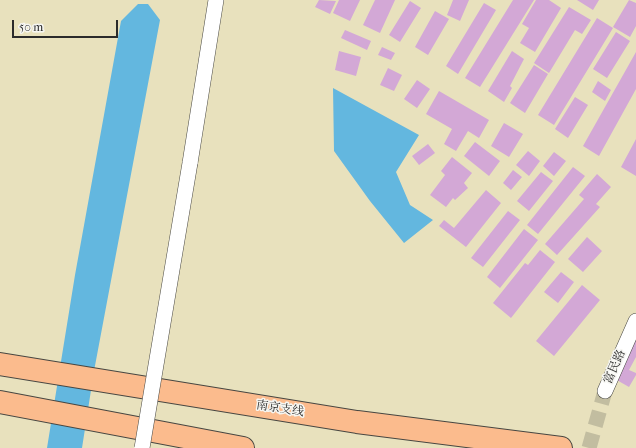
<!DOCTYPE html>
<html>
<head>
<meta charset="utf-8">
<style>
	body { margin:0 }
	#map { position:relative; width:636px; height:448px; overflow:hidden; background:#e8e1bd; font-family:"IM FELL French Canon",serif }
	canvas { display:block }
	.scale { position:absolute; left:12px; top:20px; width:106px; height:18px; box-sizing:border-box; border:2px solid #2b2b2b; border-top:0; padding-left:5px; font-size:12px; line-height:14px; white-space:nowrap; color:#2b2b2b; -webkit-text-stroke:3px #f6f6f2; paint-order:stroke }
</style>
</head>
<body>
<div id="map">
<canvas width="636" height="448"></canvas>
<div class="scale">50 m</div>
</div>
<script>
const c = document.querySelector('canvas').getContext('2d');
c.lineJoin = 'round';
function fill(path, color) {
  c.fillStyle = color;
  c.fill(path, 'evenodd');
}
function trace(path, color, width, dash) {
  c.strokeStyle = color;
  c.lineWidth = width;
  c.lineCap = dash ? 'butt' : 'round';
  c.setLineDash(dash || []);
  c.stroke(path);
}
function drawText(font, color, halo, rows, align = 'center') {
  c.font = font + ' "IM FELL French Canon","Noto Serif SC",serif';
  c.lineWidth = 3;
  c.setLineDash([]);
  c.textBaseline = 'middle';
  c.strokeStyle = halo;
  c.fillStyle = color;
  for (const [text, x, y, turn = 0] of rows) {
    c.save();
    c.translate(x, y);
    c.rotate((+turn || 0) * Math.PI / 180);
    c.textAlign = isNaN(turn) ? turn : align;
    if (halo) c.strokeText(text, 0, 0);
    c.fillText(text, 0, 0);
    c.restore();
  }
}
fill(new Path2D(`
	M138,4h10l12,16 -66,351 -12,77h-35l28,-173 46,-254z
	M333,88l86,47 -23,37 14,33 23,15 -29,23 -34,-42 -36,-50z`), '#63b7df');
fill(new Path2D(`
	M319,0l17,1 -6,13 -15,-7z
	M339,0h21l-10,21 -17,-8z
	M375,0h20l-15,33 -17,-8z
	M453,0h16l-9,21 -13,-6z
	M513,0h21l-54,87 -15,-9z
	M536,0h13l12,8 -26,44 -15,-9 9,-15 -7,-4z
	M577,0h22l-6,10z
	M629,0l7,3v23l-6,11 -17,-10z
	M410,1l11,7 -21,34 -11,-7z
	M484,3l12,7 -38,64 -12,-8z
	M569,7l22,13 -9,14 -7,-4 -26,43 -15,-10z
	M435,11l14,8 -21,36 -13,-8z
	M597,18l16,10 -59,97 -16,-10z
	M345,30l26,11 -4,9 -26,-12z
	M616,32l14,9 -23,37 -14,-9z
	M382,47l13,6 -4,7 -13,-5z
	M339,51l22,6 -5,19 -21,-6z
	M512,51l12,8 -14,27 2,2 -8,14 -16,-11z
	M636,52v37l-37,67 -16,-10z
	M534,65l14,9 -23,39 -15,-10z
	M388,68l14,7 -8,16 -14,-6z
	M417,80l13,9 -13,19 -13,-9z
	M598,81l13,9 -6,11 -13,-9z
	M439,91l50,29 -10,18 -11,-7 -12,20 -12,-7 8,-15 -26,-15z
	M575,97l13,8 -20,33 -13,-9z
	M504,123l19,11 -14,23 -18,-11z
	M636,139v37l-15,-9z
	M475,142l25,19 -11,15 -25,-20z
	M428,144l7,9 -16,12 -7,-9z
	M528,151l12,10 -11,15 -13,-11z
	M554,152l12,9 -12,15 -11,-10z
	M452,157l20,16 -8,10 4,5 -13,12 -2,-2 -7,9 -16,-12 15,-20 -4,-4z
	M573,167l12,9 -47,58 -11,-9z
	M513,170l9,7 -11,13 -8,-7z
	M541,172l12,9 -24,30 -12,-10z
	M597,174l14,13 -15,17 4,3 -43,48 -12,-11 39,-45 -5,-4z
	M486,190l15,13 -35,44 -27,-21 5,-6 10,8z
	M508,211l12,9 -37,47 -12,-9z
	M524,229l14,11 -38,48 -13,-11z
	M587,237l15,14 -19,21 -15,-13z
	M540,250l15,12 -44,56 -18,-15 32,-40 3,2z
	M561,272l13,10 -16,21 -14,-11z
	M582,285l18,15 -46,56 -18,-15z
	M636,324v33l-7,13 7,3v2l-7,12 -21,-12z`), '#d3a8d6');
trace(new Path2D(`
	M589,448l16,-57`), '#c2bda0', 15, [15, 8]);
const minor = new Path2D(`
	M190,163l26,-163
	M605,391l31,-70`);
const motorway = new Path2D(`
	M0,364l357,58 204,26
	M0,402l243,46`);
trace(minor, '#474641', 16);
trace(motorway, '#474641', 24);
trace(minor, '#fff', 15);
trace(motorway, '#fbbb8d', 22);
const minorBridge = new Path2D(`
	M142,448l48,-285`);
trace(minorBridge, '#474641', 16, []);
trace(minorBridge, '#fff', 15);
drawText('12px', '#2b2b2b', '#f6f6f2', [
	["富民路",615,367,-66],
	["南京支线",280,409,9]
]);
</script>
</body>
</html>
